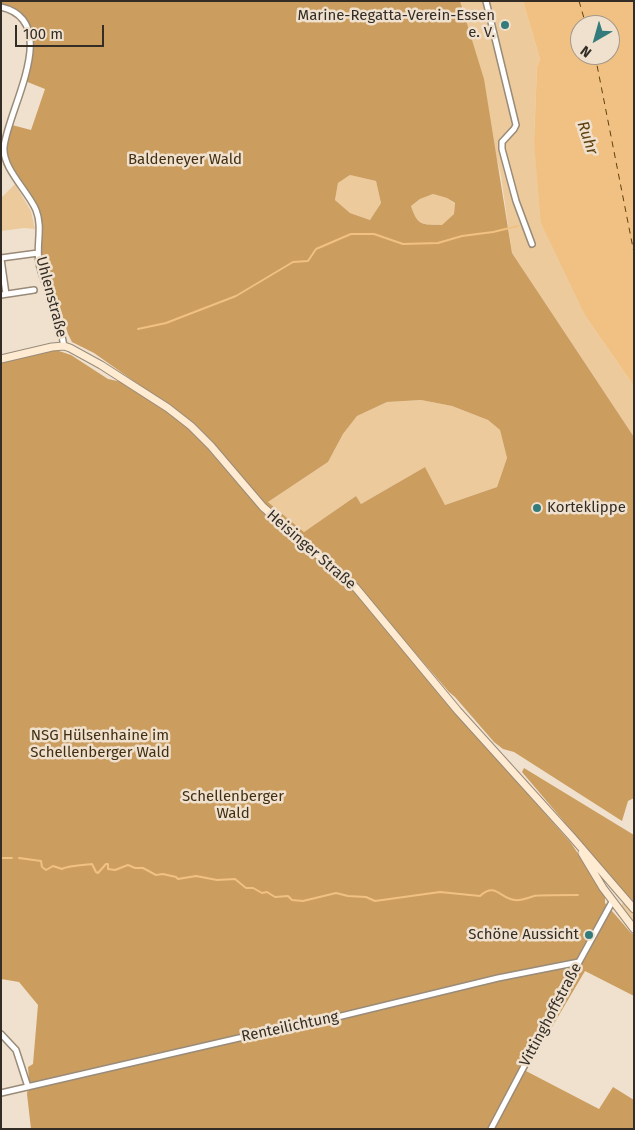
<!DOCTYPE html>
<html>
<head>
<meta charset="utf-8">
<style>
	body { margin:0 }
	#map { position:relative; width:635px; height:1130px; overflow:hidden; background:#f0e1ce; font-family:"Fira Sans",sans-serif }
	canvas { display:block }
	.frame { position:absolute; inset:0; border:2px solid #332d26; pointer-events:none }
	.north { position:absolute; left:570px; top:15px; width:50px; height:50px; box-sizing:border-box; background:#f0e1ce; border:1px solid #a4998b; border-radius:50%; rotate:218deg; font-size:14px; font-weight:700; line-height:20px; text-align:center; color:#332d26 }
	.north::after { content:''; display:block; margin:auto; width:18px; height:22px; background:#337c7b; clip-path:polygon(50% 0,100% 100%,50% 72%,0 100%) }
	.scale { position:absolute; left:15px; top:25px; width:89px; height:22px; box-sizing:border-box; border:2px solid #332d26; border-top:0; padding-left:6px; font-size:15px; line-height:18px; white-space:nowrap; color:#332d26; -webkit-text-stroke:4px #f0e1ce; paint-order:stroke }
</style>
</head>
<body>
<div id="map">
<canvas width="635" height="1130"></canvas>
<div class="frame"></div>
<div class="north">N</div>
<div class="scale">100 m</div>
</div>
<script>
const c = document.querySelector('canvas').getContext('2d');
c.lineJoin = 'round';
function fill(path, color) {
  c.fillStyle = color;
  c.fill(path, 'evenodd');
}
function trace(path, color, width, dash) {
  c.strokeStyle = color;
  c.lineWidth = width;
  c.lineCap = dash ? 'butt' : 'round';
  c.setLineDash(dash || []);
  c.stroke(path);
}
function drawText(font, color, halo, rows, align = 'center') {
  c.font = font + ' "Fira Sans",sans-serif';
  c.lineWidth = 5;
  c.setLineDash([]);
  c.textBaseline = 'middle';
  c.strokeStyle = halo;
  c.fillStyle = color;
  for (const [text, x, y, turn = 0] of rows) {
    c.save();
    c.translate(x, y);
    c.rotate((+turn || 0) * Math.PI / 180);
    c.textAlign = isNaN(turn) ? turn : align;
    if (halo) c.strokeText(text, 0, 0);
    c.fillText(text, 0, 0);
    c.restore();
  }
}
fill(new Path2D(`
	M460,1h63l17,58 -3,8 -3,75 52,175 48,69v51l-122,-184 -11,-77z
	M350,175l26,6 5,22 -11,17 -20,-7 -15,-13 3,-17z
	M15,184l16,27 4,18 -11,-1 -23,3v-33z
	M433,194l14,4 8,6 -1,10 -11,11c-21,-1 -25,2 -32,-19l9,-7z
	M421,400l31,6 36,14 12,10 7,28 -10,29 -52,18 -20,-38 -64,37 -5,-8 -52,36 -36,-30 60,-40 15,-28 14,-18 30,-14z
	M623,902l11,11v11l-13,-18z`), '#edca9c');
fill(new Path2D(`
	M1,1h459l24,78 28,174 122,184v361l-6,3 -6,20 -108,-69 -11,-3 -9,-7 -39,-45 -6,-5 -97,-112 -89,-77 -60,-71 -10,-9 -99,-70 -22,-11 -4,-8 -11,-36 -15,-34v-36l-3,-15 -9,-18 -17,-27 -6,-14v-11l5,-18 19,5 14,-41 -20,-8c7,-32 18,-64 -24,-76zM350,175l26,6 5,22 -11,17 -20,-7 -15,-13 3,-17zM433,194l14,4 8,5 -1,11 -12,11c-20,-1 -24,2 -31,-19l9,-7zM421,400l31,6 36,14 12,10 7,28 -10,29 -52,18 -20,-38 -64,37 -5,-8 -52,36 -36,-30 60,-40 15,-28 14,-18 30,-14z
	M52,351h7l12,4 37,24 14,3 34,21 33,24 70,81 97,85 75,91 140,159 30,46 4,8v6l26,30 3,1v62l-49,-25 -59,100 73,38 14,-22 21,13v29h-603l-4,-35 2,-14 -1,-13 5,-3 5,-59 -19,-23 -18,-3v-617z
	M524,768l110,67v69l-112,-132z`), '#cb9d5f');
fill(new Path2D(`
	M523,1h111v385l-48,-69 -45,-94 -7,-81 3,-75 3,-8zM580,25h30v30h-30z`), '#f0c182');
trace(new Path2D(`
	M138,329l28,-6 70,-27 57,-34 15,-1 8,-12 35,-15h23l29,10 35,-1 24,-7 31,-4 25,-6
	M1,858h11
	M19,858l22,3 1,6 4,3 7,-4 9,3c4,-3 23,-4 30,-5l4,8 2,1 8,-9h2v5l7,1 13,-5 7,3h8l13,7 7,-1 13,3 2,2 18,-3 21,4 18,-1 11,9h7l9,5 5,-1 8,5 13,-1 4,4 11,1 33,-8 12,3 18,1 9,4 65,-9 40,4c16,-14 19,2 35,4 7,1 12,-2 19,-4 3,-1 40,-1 44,-1`), '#f0c182', 2);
trace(new Path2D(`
	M579,1l7,24
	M595,55l39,198`), '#5f400e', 1, [6, 5]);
const street = new Path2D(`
	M486,1l30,124 -2,4 -12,13v7l14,52 16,43
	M1,7c62,14 7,102 3,140 -2,21 24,44 32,63 7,17 0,35 3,53 2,12 8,24 12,36 6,15 10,31 13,47
	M1,258l37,-5
	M1,259l5,35
	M1,295l33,-5
	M1,1034l15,16 12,37
	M1,1093l238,-55 53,-10 206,-50 81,-16
	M491,1129l88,-167 33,-60`);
const secondary = new Path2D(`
	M1,359l51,-12 12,-1 6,2 31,17 67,43 23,18 20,20 52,61 93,81 102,123 114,126 62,72
	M582,853l21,35 31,41`);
trace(street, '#998b79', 8);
trace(secondary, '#998b79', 9);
trace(street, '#fff', 5);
trace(secondary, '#feebd2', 7);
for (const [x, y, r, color] of [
	[505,25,5,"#337c7b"],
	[537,508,5,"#337c7b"],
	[589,935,5,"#337c7b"]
]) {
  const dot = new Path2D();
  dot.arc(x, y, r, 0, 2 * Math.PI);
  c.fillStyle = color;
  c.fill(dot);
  trace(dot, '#f0e1ce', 2);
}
drawText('15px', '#332d26', '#f0e1ce', [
	["Marine-Regatta-Verein-Essen",495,16],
	["e. V.",495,33],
	["Korteklippe",547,508,"left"],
	["Schöne Aussicht",579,935]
], 'right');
drawText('15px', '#422f13', '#f0e1ce', [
	["Baldeneyer Wald",185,160],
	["NSG Hülsenhaine im",100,736],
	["Schellenberger Wald",100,753],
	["Schellenberger",233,797],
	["Wald",233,814]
]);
drawText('15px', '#332d26', '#f0e1ce', [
	["Uhlenstraße",51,297,75],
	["Heisinger Straße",311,550,41],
	["Vittinghoffstraße",551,1015,-62],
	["Renteilichtung",290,1027,-12]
]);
drawText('italic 16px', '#5f400e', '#f0e1ce', [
	["Ruhr",587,138,71]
]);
</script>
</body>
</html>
